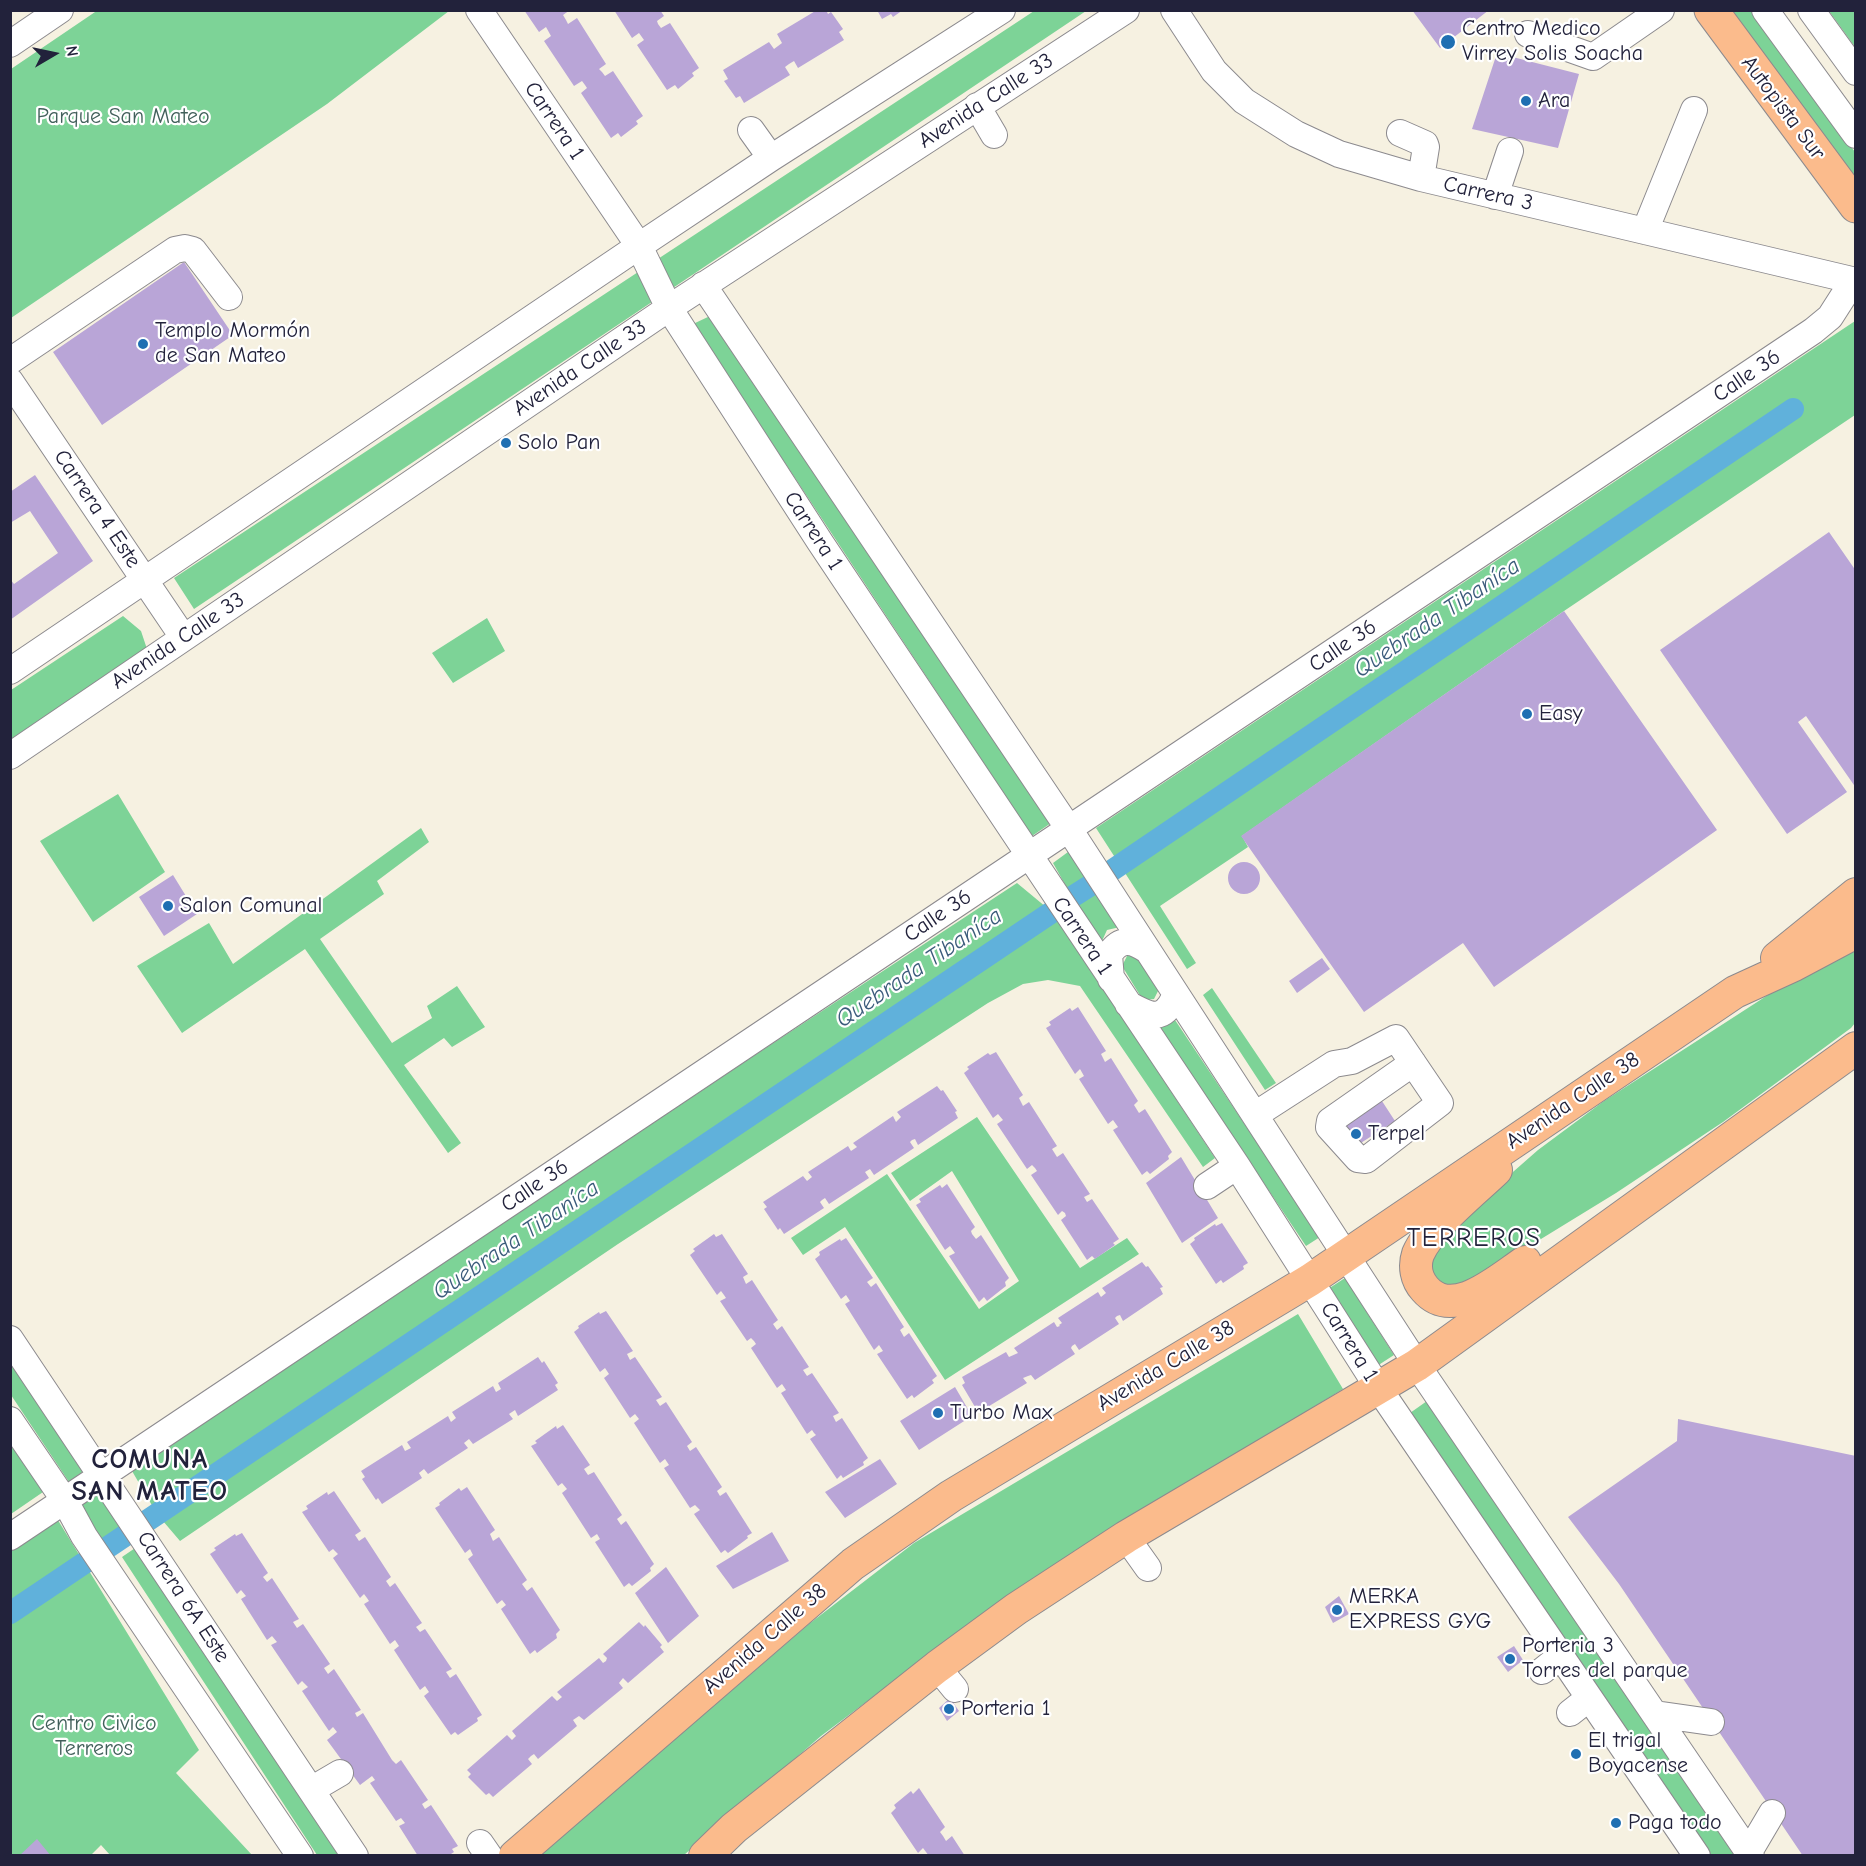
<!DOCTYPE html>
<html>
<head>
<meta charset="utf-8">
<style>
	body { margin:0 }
	#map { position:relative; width:1866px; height:1866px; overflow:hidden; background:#f6f1e1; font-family:"Comic Neue",sans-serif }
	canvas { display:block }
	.frame { position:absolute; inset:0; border:12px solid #22223b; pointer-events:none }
	.north { position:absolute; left:24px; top:24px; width:60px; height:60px; -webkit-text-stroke:4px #fff; paint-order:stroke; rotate:81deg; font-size:16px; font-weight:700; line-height:24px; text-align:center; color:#22223b }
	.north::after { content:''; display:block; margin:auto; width:21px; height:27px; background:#22223b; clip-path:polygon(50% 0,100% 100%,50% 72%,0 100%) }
</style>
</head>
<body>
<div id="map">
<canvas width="1866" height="1866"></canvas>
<div class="frame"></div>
<div class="north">N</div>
</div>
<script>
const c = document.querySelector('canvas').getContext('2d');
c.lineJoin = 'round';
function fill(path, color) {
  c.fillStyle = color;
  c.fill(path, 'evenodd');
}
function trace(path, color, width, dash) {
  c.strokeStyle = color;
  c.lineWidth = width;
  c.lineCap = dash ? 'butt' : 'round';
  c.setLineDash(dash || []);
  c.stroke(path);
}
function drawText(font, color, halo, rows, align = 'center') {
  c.font = font + ' "Comic Neue",sans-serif';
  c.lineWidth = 4.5;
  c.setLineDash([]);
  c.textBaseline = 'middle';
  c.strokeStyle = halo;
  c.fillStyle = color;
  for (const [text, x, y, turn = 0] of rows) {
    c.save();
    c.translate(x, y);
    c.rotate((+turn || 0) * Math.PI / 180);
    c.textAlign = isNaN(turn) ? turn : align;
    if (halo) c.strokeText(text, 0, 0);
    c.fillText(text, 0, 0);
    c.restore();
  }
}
fill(new Path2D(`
	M98,10h351v1l-122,93 -316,214v-249z
	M1034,11h52l-892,598 -20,-31z
	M1727,11h26l102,141v32z
	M1829,11h26v36z
	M710,316l341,507 -19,13 -339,-512z
	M1855,321v94l-291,196 -322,225 6,11 -88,59 36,57 -9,6 -91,-141z
	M123,616l18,15 6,18 -136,90v-49z
	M487,618l18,33 -52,32 -21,-30z
	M118,794l47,78 -72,50 -53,-81z
	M421,828l8,14 -52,39 7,13 -64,45 72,104 40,-25 -5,-12 30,-20 28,41 -33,20 -8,-9 -40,27 57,78 -13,10 -143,-204 -123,84 -45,-67 72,-43 24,41z
	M1068,852l52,75 -13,3 -5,11 -30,-44 -19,-34z
	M1017,883l35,29 163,246 -12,9 -123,-181 -32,-6 -25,4 -35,19 -370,241 -438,297 -23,-27 -25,-43 620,-414z
	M1855,943v80l-4,5 -128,94 -107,71 -75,46 -49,33 -24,14 -33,-2 -8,-18 21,-37 90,-79 66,-49 164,-106z
	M1133,953l7,3 20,31 -6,12 -8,1 -5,-3 -19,-31 5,-10z
	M1212,988l64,95 -11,7 -62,-95z
	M1173,1017l147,220 -14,9 -147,-219z
	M977,1117l103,151 47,-30 12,16 -194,126 -100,-153 -42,28 -12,-17 96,-64 92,135 40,-28 -67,-110 -42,30 -19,-28z
	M1345,1278l49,77 -17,11 -49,-77z
	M1298,1314l45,75 -336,207 -186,140 -137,119 -145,1 270,-232 105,-81z
	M10,1359l75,111 -16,12 -58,-87z
	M1427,1401l309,454h-25l-301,-442z
	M10,1437l36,53 -35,24h-1z
	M98,1491l23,35 -24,17 -24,-36z
	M56,1517l143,233 -23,23 76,82h-142l-9,-10 -10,10 -80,1v-308z
	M144,1542l200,313h-27l-195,-298z`), '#7dd397');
trace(new Path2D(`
	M1111,871l682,-462
	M1072,897l19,-12
	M10,1613l1042,-701`), '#60b1db', 22);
fill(new Path2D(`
	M524,10h46l-7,5 3,5 2,4 9,-6 29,46 -7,5 3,3 3,4 8,-5 30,45 -7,5 2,3 -17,13 -3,-4 -7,5 -30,-45 6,-5 -2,-3 -3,-4 -8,5 -30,-45 7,-5 -5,-9 -7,5z
	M614,10h46l4,6 -7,5 1,3 3,4 9,-5 29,45 -7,5 2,3 -16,13 -3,-4 -8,5 -30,-45 7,-5 -5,-7 -7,5z
	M817,10h9l2,4 3,-2 12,17 -4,3 5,8 -46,28 -4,-7 -5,3 -4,3 5,8 -46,28 -4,-7 -4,2 -12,-17 4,-2 -5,-9 46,-28 5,7 8,-6 -5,-9z
	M877,10h26l-10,7 -2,-3 -9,5z
	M1412,10h77l-49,38z
	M1497,53l82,21 -21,74 -86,-19z
	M184,262l49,73 -131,90 -49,-73z
	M35,475l58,86 -83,59v-41l4,5 44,-31 -28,-42 -20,12v-31z
	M1829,532l27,39v217l-50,-72 -8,6 49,70 -60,42 -127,-184z
	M1564,611l153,219 -223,157 -31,-44 -99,69 -123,-176z
	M1228 878a16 16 0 1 1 32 0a16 16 0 1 1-32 0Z
	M173,875l24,39 -33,22 -25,-39z
	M1322,958l8,11 -33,24 -8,-12z
	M1078,1007l28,44 -5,3 4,8 6,-4 27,43 -4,4 5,8 6,-4 27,43 -4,4 1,3 -19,15 -3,-3 -5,4 -29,-45 5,-3 -5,-7 -5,4 -29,-45 5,-3 -4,-7 -5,5 -29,-46 5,-3 -2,-3 21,-14 2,3z
	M996,1052l27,43 -4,3 4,8 6,-4 28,44 -5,3 5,8 6,-4 27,41 -6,3 3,5 5,-3 27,40 -6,4 2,2 -20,14 -3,-3 -5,4 -26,-40 5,-4 -1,-3 -3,-2 -4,4 -27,-40 6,-4 -2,-3 -3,-3 -5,4 -30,-45 6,-4 -5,-6 -5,4 -29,-45 5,-4 -2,-2 21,-14 2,2z
	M937,1086l4,5 2,-1 14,21 -2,1 3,6 -40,27 -3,-6 -3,1 -2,2 4,6 -40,27 -4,-6 -5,3 4,6 -40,26 -4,-6 -3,2 -2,2 4,6 -40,26 -4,-6 -2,2 -14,-21 3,-2 -4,-5 40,-26 4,5 5,-4 -4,-5 40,-26 3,5 6,-4 -4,-4 40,-27 3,6 5,-5 -4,-5z
	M1380,1098l15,23 -42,27 -15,-23z
	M1181,1157l37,61 -36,25 -36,-60z
	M947,1184l28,43 -4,4 1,3 4,5 5,-4 28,43 -4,4 1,4 -19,15 -3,-4 -5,5 -30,-46 6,-3 -5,-7 -5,4 -29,-45 5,-3 -2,-3 21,-14 2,3z
	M1222,1223l26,40 -5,3 1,3 -21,14 -2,-3 -5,4 -26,-40 5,-4 -1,-2 21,-14 1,2z
	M714,1234l2,3 6,-3 26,40 -5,3 3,7 6,-4 26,40 -5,4 4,6 5,-4 27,41 -6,3 4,6 5,-3 27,40 -6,3 3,6 6,-4 26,40 -5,4 1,3 -21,13 -2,-3 -4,4 -27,-40 6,-4 -2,-2 -2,-3 -5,4 -26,-41 5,-3 -4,-6 -5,4 -26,-40 5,-4 -2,-3 -3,-3 -4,3 -27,-40 6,-3 -2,-3 -3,-4 -4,4 -27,-40 5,-4 -2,-2z
	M846,1238l27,40 -6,4 4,5 5,-4 28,44 -4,3 4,7 5,-4 28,43 -5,4 2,3 -20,15 -2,-3 -5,4 -30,-45 6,-3 -4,-6 -5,5 -29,-46 5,-3 -4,-6 -5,4 -26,-40 5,-4 -1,-3 21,-13 1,2z
	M1142,1262l4,5 2,-1 15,21 -3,1 3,6 -40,27 -3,-6 -3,1 -2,2 4,6 -40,26 -4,-6 -3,2 -1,2 4,6 -40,26 -4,-5 -3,1 -5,2 4,5 -46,28 -4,-6 -2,2 -13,-22 3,-2 -3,-6 44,-25 3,5 9,-4 -4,-5 40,-26 3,5 3,-1 -1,-1 3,-2 -4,-5 40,-26 3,5 5,-4 -4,-5z
	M606,1311l27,40 -6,3 3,6 5,-3 27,40 -6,3 4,6 6,-4 26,40 -5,4 3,5 6,-4 26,40 -5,4 3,5 6,-4 26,41 -5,3 1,2 -20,15 -3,-3 -4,3 -27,-39 6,-4 -5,-5 -5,3 -26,-40 5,-3 -4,-6 -5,4 -26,-40 5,-4 -4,-5 -5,4 -26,-40 5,-4 -4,-6 -5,4 -26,-40 5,-4 -1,-2 21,-14 1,2z
	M538,1357l4,6 2,-2 14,22 -3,2 3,5 -40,26 -3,-6 -6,4 4,5 -40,25 -4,-5 -5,4 4,5 -40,26 -4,-5 -5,4 3,5 -40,26 -4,-6 -2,2 -14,-21 3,-2 -4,-6 41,-26 3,6 6,-3 -4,-6 41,-26 3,6 5,-4 -4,-6 41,-26 3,6 5,-3 -3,-6z
	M955,1387l17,29 -53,34 -19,-29z
	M1678,1419l178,37v400h-53l-184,-272 -51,-67 109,-76z
	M563,1425l27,40 -6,4 4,6 6,-3 28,43 -5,4 4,6 5,-4 28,43 -4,4 1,3 -19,15 -3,-3 -5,4 -29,-45 5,-3 -3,-5 -6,4 -29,-45 5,-4 -5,-6 -4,3 -27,-40 6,-3 -2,-2 21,-15 1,3z
	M880,1459l17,25 -52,34 -20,-26z
	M467,1487l28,43 -5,4 3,7 6,-4 28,43 -5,4 5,7 5,-4 28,43 -4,4 1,4 -20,15 -2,-3 -5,4 -29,-45 5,-4 -4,-5 -5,4 -29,-45 5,-4 -3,-6 -5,4 -30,-45 5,-3 -1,-2 20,-15 2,3z
	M334,1491l27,40 -6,4 4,6 6,-4 26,40 -5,4 4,6 5,-4 27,40 -6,4 4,5 5,-3 27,40 -6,3 4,6 6,-4 26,41 -5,3 1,3 -20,14 -3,-3 -4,3 -27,-39 5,-4 -4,-6 -5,4 -26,-40 5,-4 -4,-6 -5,4 -26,-40 5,-3 -2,-3 -3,-4 -4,4 -27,-40 5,-4 -5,-5 -4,3 -27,-40 6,-3 -2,-3 21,-14 1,3z
	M772,1532l17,29 -56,28 -17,-23z
	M242,1533l26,40 -5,4 4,5 5,-4 27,41 -6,3 4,6 6,-4 27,40 -6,4 4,6 6,-5 27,41 -6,3 2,4 6,-4 29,47 4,4 5,-4 27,40 -6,4 3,5 6,-4 27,41 -6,3 2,3 -6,4h-30l-19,-30 6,-3 -4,-5 -5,3 -26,-38 5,-3 -3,-4 -12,9 -33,-45 10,-8 -4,-5 -4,4 -27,-40 6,-4 -6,-6 -4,4 -27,-40 6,-3 -5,-6 -5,4 -26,-41 5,-3 -5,-6 -4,4 -27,-40 6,-4 -2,-2 21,-14 1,2z
	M666,1567l33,49 -31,27 -33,-50z
	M1339,1596l10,18 -16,9 -8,-16z
	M639,1622l5,5 1,-2 17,20 -2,2 4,5 -36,31 -5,-5 -4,5 4,5 -39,32 -5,-4 -6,4 4,6 -39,33 -4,-5 -3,2 -3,3 4,5 -39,33 -4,-4 -3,2 -18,-18 3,-3 -4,-4 40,-35 5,5 4,-4 -4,-5 40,-35 5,5 5,-4 -5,-5 42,-34 4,5 3,-2 1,-3 -4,-4z
	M1514,1646l9,14 -15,12 -11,-15z
	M950,1698l9,13 -12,10 -8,-13z
	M919,1788l26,39 -5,5 3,4 3,5 6,-5 13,20h-36l-6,-8 -5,5 -27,-40 5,-5 -2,-3 17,-14 2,3z
	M37,1839l14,17h-32z`), '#b9a5d7');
const minor = new Path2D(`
	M479,10l160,236 30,62 151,234 417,624 142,223 318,467
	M1174,10l40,61 30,30 52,33 43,20 82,24 435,103
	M1765,10l91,125
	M1811,10l45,62
	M1528,34l65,23 68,-47
	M10,44l50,-34
	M977,106l17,29
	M751,130l20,28
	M1400,133l25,11 1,3 -5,31
	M1495,196l15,-45
	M1645,231l49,-121
	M703,285l366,544 348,536 334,491
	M10,361l165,-111 10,-2 8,2 36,47
	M10,381l173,256
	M10,671l629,-425 132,-88 231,-148
	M10,756l659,-448 457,-298
	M1111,979l-2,-24c11,-18 23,-15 38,-5
	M1128,1004c23,13 36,19 48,-10
	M1255,1115l79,-51 18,-3 44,-23 44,65 -74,57 -8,-1 -29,-32 1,-6 83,-58
	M1207,1186l30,-20
	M10,1339l345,517
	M10,1420l55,81 19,35 216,320
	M10,1537l1803,-1206 17,-14 23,-36
	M1126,1537l22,31
	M937,1667l18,22
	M1542,1671l19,-15
	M1570,1713l19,-15
	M1655,1714l56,8
	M311,1790l29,-17
	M480,1843l9,13
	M1749,1852l23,-39`);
const major = new Path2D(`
	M1777,958l79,-64
	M1496,1170c-23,22 -66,56 -78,84 -4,12 -2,25 7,35 28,32 73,-9 100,-27
	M515,1856l338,-292 98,-68 359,-216 425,-288 59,-27 62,-33
	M705,1856l29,-28 203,-161 79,-58 110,-72 291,-172 439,-317`);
const highway = new Path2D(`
	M1711,10l145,196`);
trace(minor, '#8c8a8e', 28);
trace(major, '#8c8a8e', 34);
trace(highway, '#8c8a8e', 35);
trace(minor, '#fff', 26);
trace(major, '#fbbb8c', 32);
trace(highway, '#fbbb8c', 33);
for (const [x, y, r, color] of [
	[1448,42,8,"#1f6fb2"],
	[1526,101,6,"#1f6fb2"],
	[143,344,6,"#1f6fb2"],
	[506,443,6,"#1f6fb2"],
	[1527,714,6,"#1f6fb2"],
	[168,906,6,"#1f6fb2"],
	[1356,1134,6,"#1f6fb2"],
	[938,1413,6,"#1f6fb2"],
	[1337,1610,6,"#1f6fb2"],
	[1510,1659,6,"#1f6fb2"],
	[949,1709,6,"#1f6fb2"],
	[1576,1754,6,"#1f6fb2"],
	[1616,1823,6,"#1f6fb2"]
]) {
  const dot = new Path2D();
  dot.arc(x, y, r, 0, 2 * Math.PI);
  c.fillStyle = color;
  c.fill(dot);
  trace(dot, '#fff', 2);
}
drawText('22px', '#22223b', '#fff', [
	["Centro Medico",1462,29],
	["Virrey Solis Soacha",1462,54],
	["Ara",1538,101],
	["Templo Mormón",155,331],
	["de San Mateo",155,356],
	["Solo Pan",518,443],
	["Easy",1539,714],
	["Salon Comunal",180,906],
	["Terpel",1368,1134],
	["Turbo Max",950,1413],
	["MERKA",1349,1597],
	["EXPRESS GYG",1349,1622],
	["Porteria 3",1522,1646],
	["Torres del parque",1522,1671],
	["Porteria 1",961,1709],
	["El trigal",1588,1741],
	["Boyacense",1588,1766],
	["Paga todo",1628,1823]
], 'left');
drawText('22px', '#22223b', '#fff', [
	["Avenida Calle 33",986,101,-33],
	["Autopista Sur",1783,108,53],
	["Carrera 1",554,121,56],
	["Carrera 3",1488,194,13],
	["Avenida Calle 33",580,368,-34],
	["Calle 36",1747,376,-34],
	["Carrera 4 Este",97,509,56],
	["Carrera 1",813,531,57],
	["Avenida Calle 33",178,641,-34],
	["Calle 36",1343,646,-34],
	["Calle 36",938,916,-34],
	["Carrera 1",1082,936,56],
	["Avenida Calle 38",1573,1101,-34],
	["Calle 36",535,1186,-34],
	["Carrera 1",1349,1342,58],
	["Avenida Calle 38",1166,1366,-31],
	["Carrera 6A Este",183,1597,57],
	["Avenida Calle 38",765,1639,-41]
]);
drawText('22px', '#42605b', '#fff', [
	["Parque San Mateo",123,117],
	["Centro Civico",94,1724],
	["Terreros",94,1749]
]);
drawText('italic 24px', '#3b5b7b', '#fff', [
	["Quebrada Tibaníca",1437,618,-34],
	["Quebrada Tibaníca",919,968,-34],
	["Quebrada Tibaníca",516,1240,-34]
]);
c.letterSpacing = '1.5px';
drawText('26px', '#22223b', '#fff', [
	["TERREROS",1474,1239]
]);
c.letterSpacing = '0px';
c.letterSpacing = '1.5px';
drawText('bold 28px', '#22223b', '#fff', [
	["COMUNA",150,1460],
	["SAN MATEO",150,1492]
]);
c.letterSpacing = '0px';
</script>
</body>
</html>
